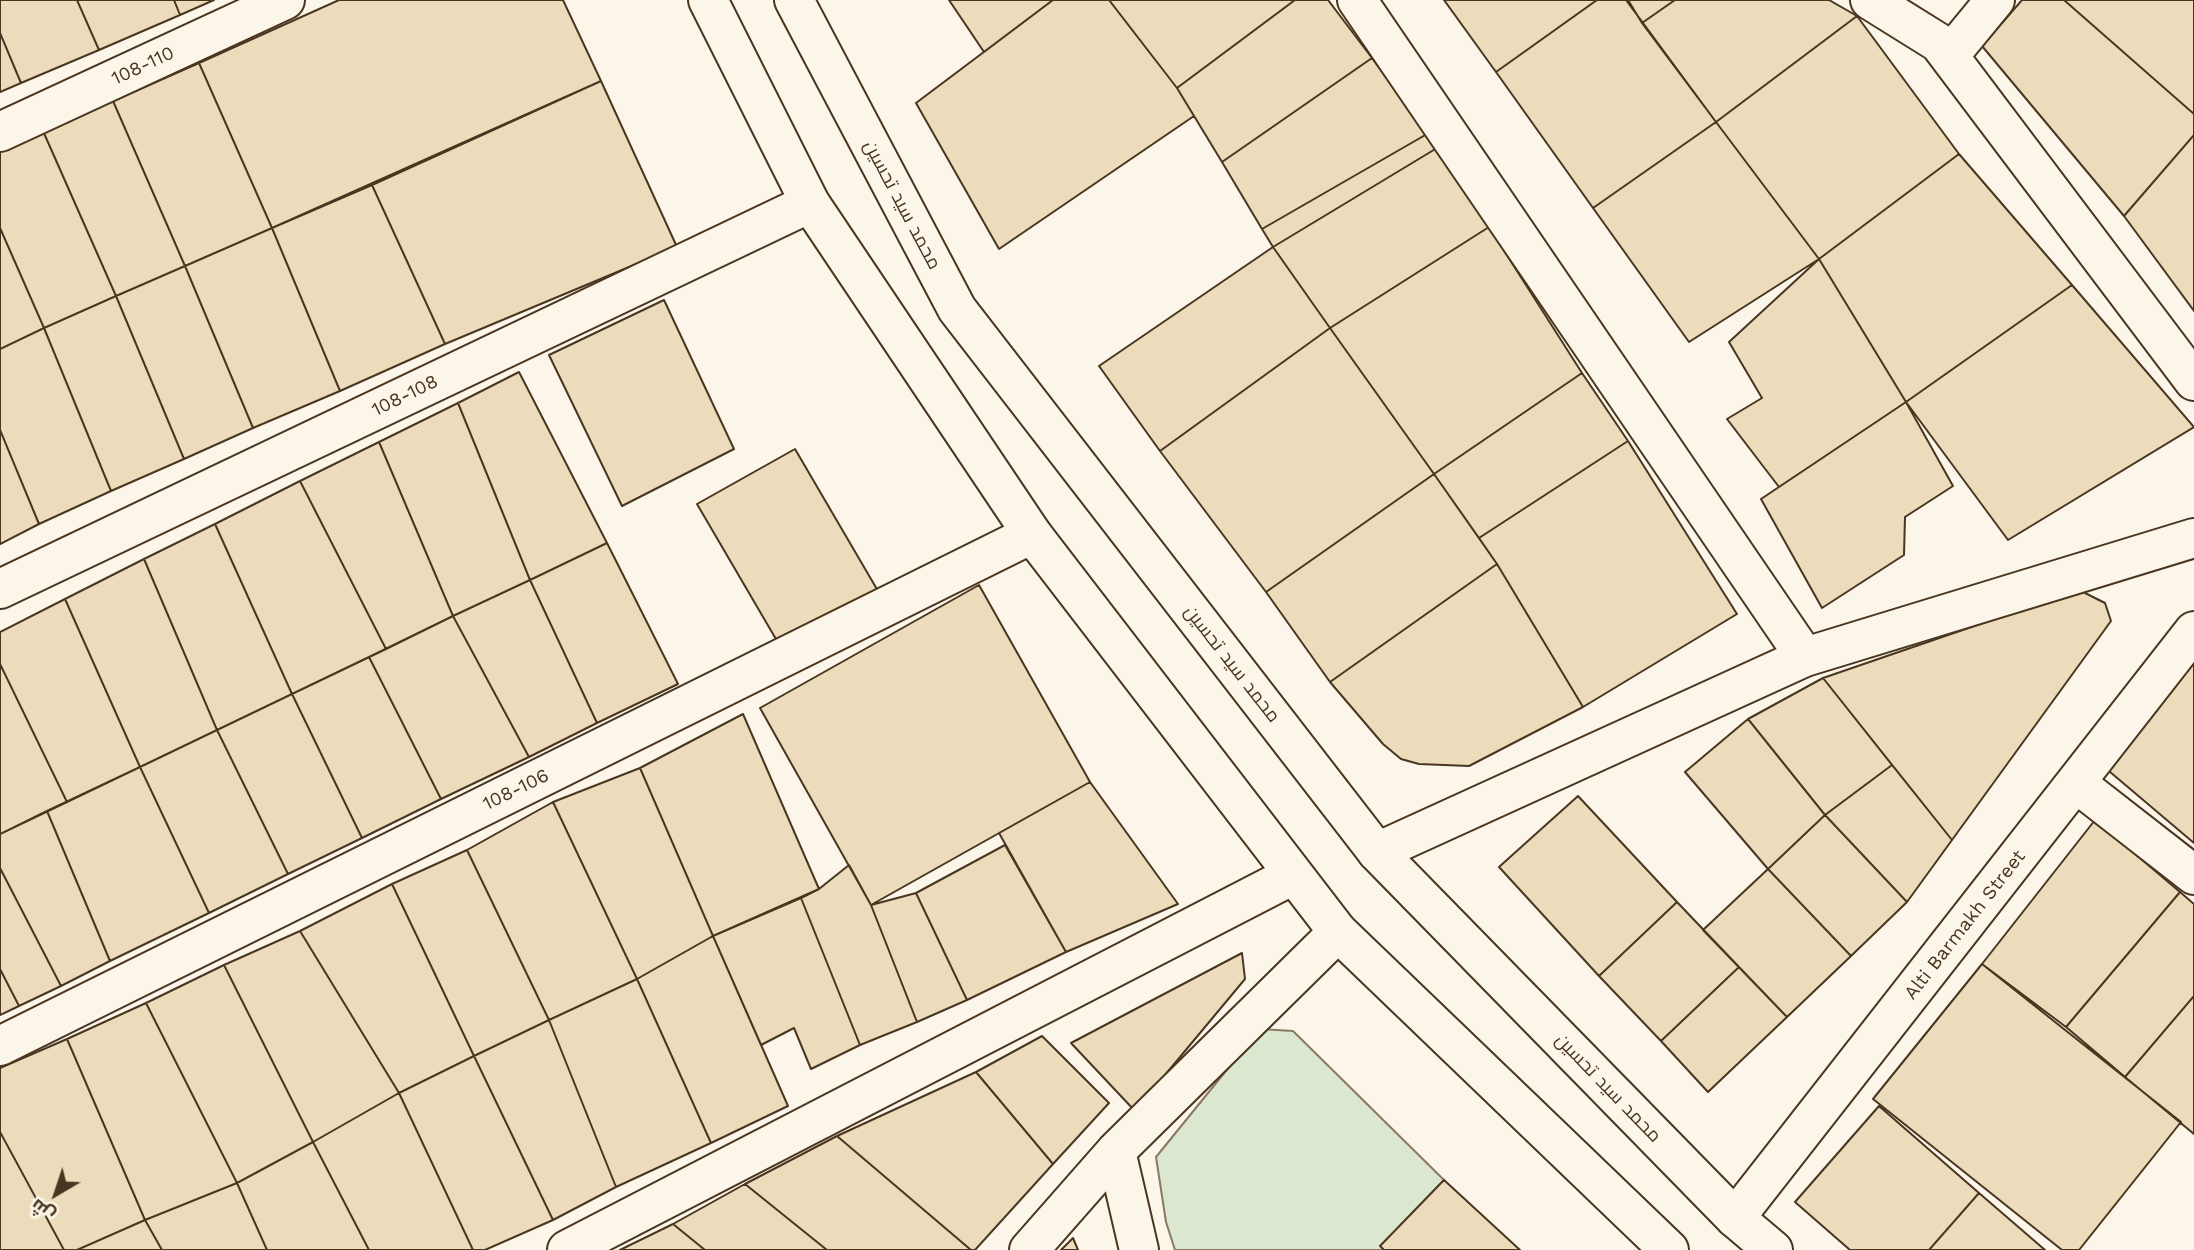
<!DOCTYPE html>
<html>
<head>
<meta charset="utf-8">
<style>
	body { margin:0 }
	#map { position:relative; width:2194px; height:1250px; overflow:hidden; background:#fbf6e9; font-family:"Work Sans",Cairo,sans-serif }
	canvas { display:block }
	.north { position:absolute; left:21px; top:1159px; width:70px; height:70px; -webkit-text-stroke:5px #fbf6e9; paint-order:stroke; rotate:219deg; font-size:19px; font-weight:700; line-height:28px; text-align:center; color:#4a3520 }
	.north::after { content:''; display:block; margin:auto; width:24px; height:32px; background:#4a3520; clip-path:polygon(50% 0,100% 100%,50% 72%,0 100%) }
</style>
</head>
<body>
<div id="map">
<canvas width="2194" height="1250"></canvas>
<div class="north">ش</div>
</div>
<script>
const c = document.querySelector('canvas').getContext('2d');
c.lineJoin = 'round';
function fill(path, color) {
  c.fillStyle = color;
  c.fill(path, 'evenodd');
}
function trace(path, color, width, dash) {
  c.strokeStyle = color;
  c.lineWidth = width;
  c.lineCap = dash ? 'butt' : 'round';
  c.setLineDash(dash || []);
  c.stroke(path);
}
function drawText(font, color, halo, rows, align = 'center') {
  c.font = font + ' "Work Sans",Cairo,sans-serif';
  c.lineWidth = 5;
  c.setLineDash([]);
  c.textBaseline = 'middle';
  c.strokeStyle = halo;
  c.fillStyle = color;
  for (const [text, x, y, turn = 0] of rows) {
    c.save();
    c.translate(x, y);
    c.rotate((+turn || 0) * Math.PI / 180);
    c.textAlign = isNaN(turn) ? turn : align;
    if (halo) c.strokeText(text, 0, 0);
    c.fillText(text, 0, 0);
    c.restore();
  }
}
const green = new Path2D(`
	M1260,1029l33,2 151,149 -63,66 3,4h-209l-9,-28 -10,-65z`);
fill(green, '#dce7d0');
trace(green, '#887966', 2);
const building = new Path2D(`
	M0,0h77l22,50 -78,33 -21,-50z
	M77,0h97l6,15 -81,35z
	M174,0h40l-34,15z
	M339,0h224l38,81 -329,147 -73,-165z
	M949,0h104l-69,52z
	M1053,0h56l68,88 17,28 -195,133 -83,-146z
	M1109,0h186l-118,88z
	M1295,0h33l44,58 -150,104 -45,-74z
	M1444,0h153l-101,72z
	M1597,0h29l90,122 -123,86 -97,-136z
	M1628,0h47l-33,23z
	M1675,0h154l28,16 -141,106 -74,-99z
	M2022,0h42l130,114v21l-70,81 -142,-170z
	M2064,0h130v114z
	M1857,16l102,138 -140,105 -103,-137z
	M0,33l21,50 -21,9z
	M1372,58l55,76 -165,95 -40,-67z
	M199,63l73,165 -87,38 -72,-165z
	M601,81l76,166 -232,97 -73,-159z
	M113,101l72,165 -69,30 -73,-165z
	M1716,122l103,137 -130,83 -96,-134z
	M43,131l73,165 -72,32 -44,-100v-78z
	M1427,134l10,14 -164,99 -11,-18z
	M2194,135v176l-70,-95z
	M1437,148l52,79 -159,101 -57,-81z
	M1959,154l113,131 -166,117 -87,-143z
	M372,185l73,159 -105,47 -68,-163z
	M1489,227l93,146 -148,101 -104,-146z
	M0,228l44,100 -44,21z
	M272,228l68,163 -87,37 -68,-162z
	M1273,247l57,81 -170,123 -61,-85z
	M1819,259l87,143 -127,85 -52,-68 35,-21 -33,-56z
	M185,266l68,162 -69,31 -68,-163z
	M2072,285l122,142 -186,113 -102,-138z
	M116,296l68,163 -73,32 -67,-163z
	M664,300l70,149 -112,57 -73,-151z
	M44,328l67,163 -72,33 -39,-94v-81z
	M1330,328l104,146 -168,118 -106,-141z
	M519,372l88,171 -77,37 -72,-177z
	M1582,373l46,68 -149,97 -45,-64z
	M1906,402l47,84 -48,31 -1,38 -82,53 -61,-109z
	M458,403l72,177 -77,36 -74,-174z
	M0,430l39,94 -39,20z
	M1628,441l109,173 -154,93 -86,-143 -18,-26z
	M379,442l74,174 -67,33 -86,-168z
	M795,449l83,142 -98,55 -83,-142z
	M1434,474l63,90 -167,118 -64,-90z
	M300,481l86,168 -94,45 -77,-170z
	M215,524l77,170 -75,36 -73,-171z
	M607,543l71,141 -81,39 -67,-143z
	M144,559l73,171 -77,37 -75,-168z
	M1497,564l86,143 -114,59 -50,-2 -18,-5 -18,-15 -53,-62z
	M530,580l67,143 -68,34 -76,-141z
	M979,585l111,197 -219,123 -111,-197z
	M2079,590l26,13 6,18 -159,219 -129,-162z
	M65,599l75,168 -73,35 -67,-138v-32z
	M453,616l76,141 -88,42 -72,-142z
	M369,657l72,142 -79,39 -70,-144z
	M2194,660v183l-91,-77z
	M0,664l67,138 -67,32z
	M1823,678l69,87 -67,50 -77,-96z
	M292,694l70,144 -74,36 -71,-144z
	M743,714l76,175 -106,47 -73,-168z
	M1748,719l77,96 -57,54 -83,-97z
	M217,730l71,144 -79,39 -69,-146z
	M1892,765l60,75 -45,62 -82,-87z
	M140,767l69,146 -99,48 -63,-150z
	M640,768l73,168 -76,43 -84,-177z
	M1090,782l88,122 -112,48 -67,-119z
	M1578,796l99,106 -78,74 -100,-109z
	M553,802l84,177 -88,41 -82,-170z
	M47,811l63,150 -49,25 -61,-118v-34z
	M1825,815l82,87 -56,54 -83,-87z
	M2095,820l85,72 -114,135 -84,-63z
	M1005,845l61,107 -99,48 -51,-107z
	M467,850l82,170 -75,36 -82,-172z
	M849,865l22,40 46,117 -57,23 -59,-147 18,-9z
	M0,868l61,118 -42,20 -19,-37z
	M1768,869l83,87 -64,61 -84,-87z
	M392,884l82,172 -75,37 -99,-162z
	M2180,892l14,12v92l-69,81 -59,-50z
	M916,893l51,107 -50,22 -46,-117z
	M801,898l59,147 -49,24 -17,-41 -33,17 -48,-109z
	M1677,902l62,65 -78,74 -62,-65z
	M300,931l99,162 -86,49 -89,-177z
	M713,936l75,170 -77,37 -74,-164z
	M1242,953l3,26 -110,132 -64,-68z
	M1982,964l199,158 -102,128h-17l-189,-151z
	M224,965l89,177 -76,41 -91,-180z
	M1739,967l48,50 -79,75 -47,-51z
	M0,969l19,37 -19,9z
	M637,979l74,164 -95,44 -67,-167z
	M2194,996v138l-69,-57z
	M146,1003l91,180 -92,37 -78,-181z
	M549,1020l67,167 -63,33 -79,-164z
	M1042,1036l67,67 -56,61 -77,-92z
	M67,1039l78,181 -68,30h-13l-64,-118v-64z
	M474,1056l79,164 -68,30h-12l-74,-157z
	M976,1072l77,92 -78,86h-4l-134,-114z
	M399,1093l74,157h-104l-56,-108z
	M1879,1106l100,87 -50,57h-79l-55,-48z
	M0,1132l64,118h-64z
	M837,1136l134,114h-144l-82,-66z
	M313,1142l56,108h-102l-30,-67z
	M1444,1180l76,70h-136l-4,-4z
	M237,1183l30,67h-105l-17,-30z
	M745,1184l82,66h-122l-32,-26z
	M1979,1193l66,57h-116z
	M145,1220l17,30h-85z
	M673,1224l32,26h-85z
	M1073,1238l5,12h-17z`);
fill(building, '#ecdcbc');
trace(building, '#4a3520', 2);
const minor = new Path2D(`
	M1357,0l448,657
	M1870,0l69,43 255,338
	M1949,56l46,-56
	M0,132l285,-132
	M0,589l810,-386
	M2076,783l118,92
	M1377,852l428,-195 389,-119
	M0,1046l1032,-512
	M1116,1151l23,99
	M1735,1218l459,-587
	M567,1250l726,-375
	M1029,1250l87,-99 222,-219`);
const primary = new Path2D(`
	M708,0l102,203 222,331 306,398 331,318
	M794,0l163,309 420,543 358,366 38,32`);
trace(minor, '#4a3520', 42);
trace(primary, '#4a3520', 42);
trace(minor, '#fbf6e9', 38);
trace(primary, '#fbf6e9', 38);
drawText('19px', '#4a3520', '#fbf6e9', [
	["108-110",143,66,-25],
	["محمد سید تحسین",902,205,62],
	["108-108",405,396,-26],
	["محمد سید تحسین",1232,664,52],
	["108-106",516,790,-26],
	["Alti Barmakh Street",1965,925,-52],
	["محمد سید تحسین",1608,1088,46]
]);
</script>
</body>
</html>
